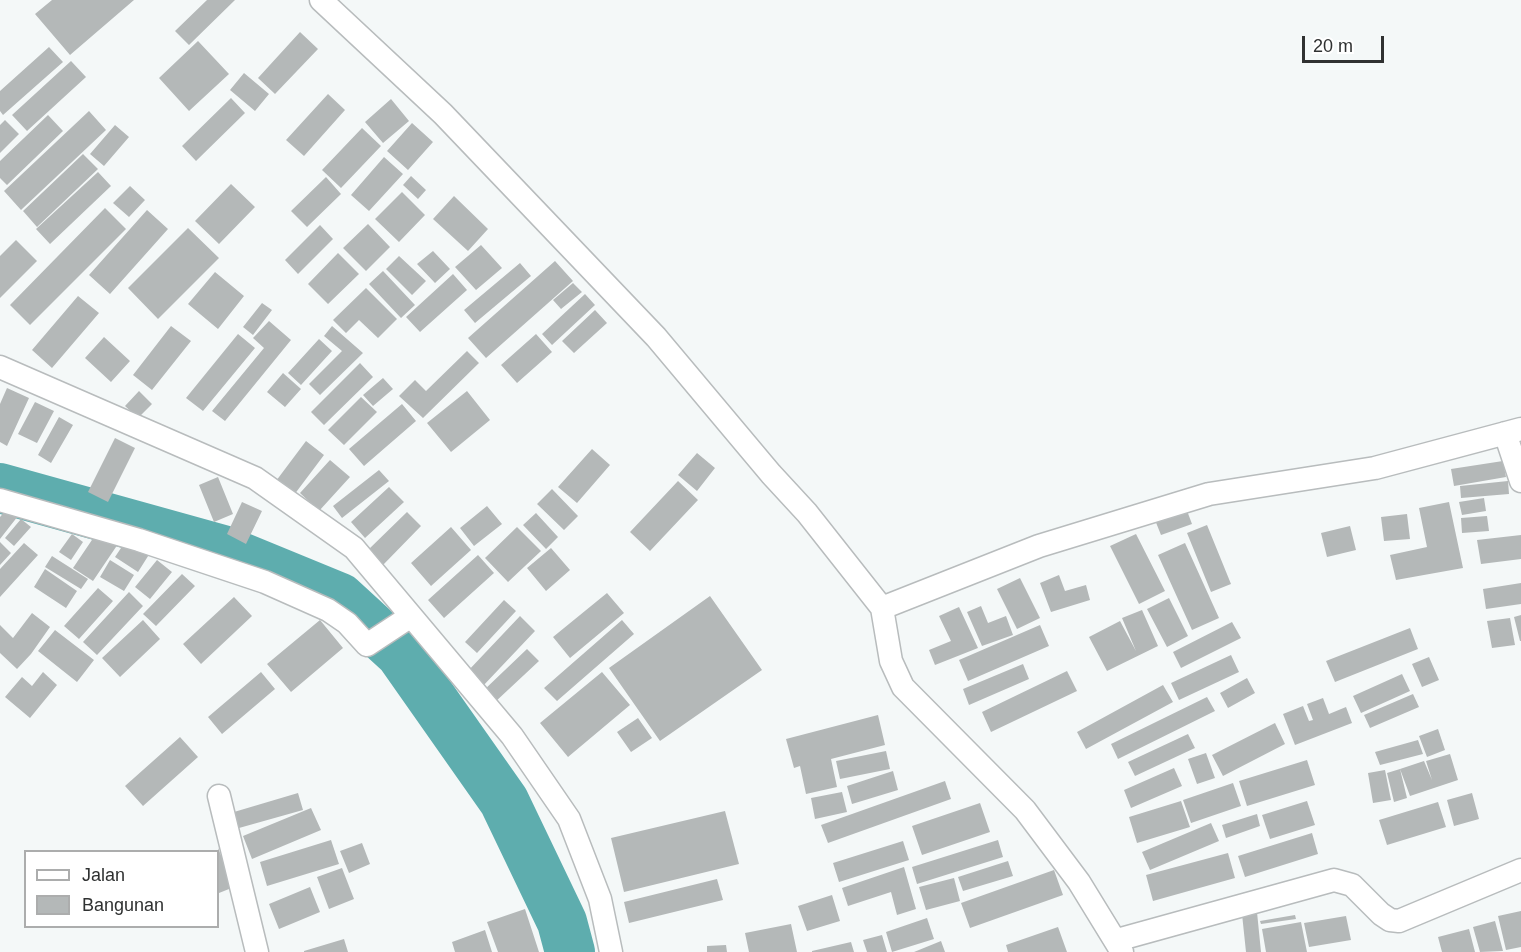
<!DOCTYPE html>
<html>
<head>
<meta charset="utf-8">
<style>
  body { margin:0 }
  #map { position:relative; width:1521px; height:952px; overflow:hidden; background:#f4f8f8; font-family:Helvetica,sans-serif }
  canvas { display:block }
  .legend { position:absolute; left:24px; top:850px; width:195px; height:78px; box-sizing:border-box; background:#fff; border:2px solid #acadad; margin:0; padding:8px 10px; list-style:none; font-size:18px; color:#2f3131 }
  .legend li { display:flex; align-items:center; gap:12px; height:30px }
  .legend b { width:30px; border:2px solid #acadad }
  .scale { position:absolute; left:1302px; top:36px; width:82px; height:27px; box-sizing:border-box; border:3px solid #2f3131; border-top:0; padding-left:8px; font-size:18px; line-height:21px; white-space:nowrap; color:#2f3131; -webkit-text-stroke:4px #fff; paint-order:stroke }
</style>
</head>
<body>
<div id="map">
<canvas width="1521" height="952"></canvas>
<ul class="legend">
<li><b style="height:8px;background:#fff"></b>Jalan</li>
<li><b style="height:16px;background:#b4b8b8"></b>Bangunan</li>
</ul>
<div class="scale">20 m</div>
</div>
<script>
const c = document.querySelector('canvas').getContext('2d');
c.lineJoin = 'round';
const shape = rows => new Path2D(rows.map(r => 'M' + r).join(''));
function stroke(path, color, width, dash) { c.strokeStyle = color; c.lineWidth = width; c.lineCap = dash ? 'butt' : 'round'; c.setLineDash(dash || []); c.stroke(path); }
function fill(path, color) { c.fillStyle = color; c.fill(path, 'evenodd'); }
stroke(shape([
  [0,488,223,550,340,598,400,653,504,801,562,922,570,952]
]), '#5eadae', 50);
fill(shape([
  [52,0,134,0,70,55,35,14],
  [207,0,235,0,189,45,175,31],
  [300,32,318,49,275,94,258,78],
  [198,41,229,74,189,111,159,78],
  [49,47,63,62,3,115,0,111,0,91],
  [71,61,86,77,27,131,12,115],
  [244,73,269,94,255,111,230,90],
  [328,94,345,110,304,156,286,140],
  [231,98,245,113,196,161,182,146],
  [391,99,409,121,383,143,365,122],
  [89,111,106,130,21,210,4,191],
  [48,115,63,131,7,185,0,178,0,161],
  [5,120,19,134,0,153,0,125],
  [412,123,433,142,408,170,387,151],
  [115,125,129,137,104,166,90,154],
  [362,128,381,146,341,188,322,170],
  [83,154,98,169,37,227,23,211],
  [384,157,403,174,369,211,351,195],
  [98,172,111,186,50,244,36,229],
  [411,176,426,190,418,199,403,185],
  [326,177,341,194,307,227,291,211],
  [231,184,255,207,219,244,195,221],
  [130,186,145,200,129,217,113,203],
  [402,192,425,215,399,242,375,219],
  [454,196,488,229,468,251,433,219],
  [105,208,126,229,30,325,10,305],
  [147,210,168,229,110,294,89,275],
  [368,224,390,247,366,271,343,248],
  [320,225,333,239,298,274,285,260],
  [188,228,219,258,158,319,128,288],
  [16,240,37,261,0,298,0,256],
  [481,245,502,268,476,290,455,267],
  [433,251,450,269,435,283,417,264],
  [338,253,359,274,328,304,308,284],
  [399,256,426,281,412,295,386,269],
  [555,261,573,281,486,358,468,338],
  [520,263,531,276,475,323,464,310],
  [383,271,415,305,401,318,369,284],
  [215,272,244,296,218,329,188,304],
  [453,274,467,290,420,332,406,317],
  [573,283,582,292,561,309,553,300],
  [366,288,397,319,378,338,359,320,346,333,333,320],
  [585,294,595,305,552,345,542,334],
  [78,296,99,313,52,368,32,350],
  [262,303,272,310,253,335,243,327],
  [595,310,607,323,574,353,562,341],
  [269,321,291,340,225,421,212,411,264,348,253,338],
  [171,326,191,341,152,390,133,375],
  [332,326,363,353,320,395,309,384,342,351,324,336],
  [238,334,255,348,203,411,186,398],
  [536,334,552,352,517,383,501,365],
  [104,337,130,361,111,382,85,358],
  [319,339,332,351,301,385,288,373],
  [467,351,479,363,423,418,399,396,415,380,426,391],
  [360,363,373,377,324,425,311,412],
  [283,373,301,389,285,407,267,392],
  [383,378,393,389,373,406,363,395],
  [7,388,29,398,7,446,0,442,0,404],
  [139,391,152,404,138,418,125,406],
  [467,391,490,420,451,452,427,423],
  [361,397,377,412,344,445,328,430],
  [35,402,54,411,37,443,18,434],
  [402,404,416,421,364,466,349,449],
  [59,417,73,425,51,463,38,455],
  [115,438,135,448,108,502,88,492],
  [306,441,324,455,294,495,276,481],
  [592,449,610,465,577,503,558,487],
  [697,453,715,468,697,491,678,475],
  [330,460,350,477,319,511,300,493],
  [1503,461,1506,477,1454,486,1451,469],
  [379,470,389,481,342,518,333,506],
  [218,477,233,514,214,522,199,485],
  [678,481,698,500,650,551,630,532],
  [1508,481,1509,494,1461,498,1460,486],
  [389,487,404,502,365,538,351,522],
  [552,489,578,516,564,530,537,504],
  [1484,498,1486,511,1462,515,1459,502],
  [242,502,262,511,246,544,227,534],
  [1449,502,1463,568,1396,580,1390,555,1427,547,1419,508],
  [487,506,502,524,474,546,460,528],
  [8,508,18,516,0,539,0,517],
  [1186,508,1192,524,1161,535,1155,520],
  [407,512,421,526,383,565,368,550],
  [536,513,558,537,546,549,523,525],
  [1407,514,1410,539,1384,541,1381,517],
  [1487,516,1489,531,1462,533,1461,518],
  [21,519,31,527,14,546,5,538],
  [1207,525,1231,584,1211,592,1187,533],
  [1350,526,1356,550,1327,557,1321,533],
  [451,527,471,550,431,586,411,563],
  [517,527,541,551,508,582,485,558],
  [98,531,118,544,93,581,73,568],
  [72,534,83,542,71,560,59,552],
  [1136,534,1165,591,1139,604,1110,546],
  [1521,535,1521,559,1481,564,1477,540],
  [127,539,150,553,138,572,115,557],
  [0,542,11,553,0,565],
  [24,543,38,555,0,597,0,569],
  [1185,543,1219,618,1192,630,1158,555],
  [551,548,570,570,546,591,527,568],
  [478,555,494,573,444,618,428,600],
  [52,556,88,579,81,589,45,567],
  [110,560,134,575,124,591,100,577],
  [157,560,172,572,150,599,135,587],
  [45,569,77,591,66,608,34,587],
  [182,574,195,586,156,626,143,614],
  [1059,575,1065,591,1086,585,1090,600,1051,612,1040,583],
  [1020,578,1040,618,1017,629,997,589],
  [1521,583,1521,604,1486,609,1483,589],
  [98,588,113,601,79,639,64,626],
  [129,592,143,606,97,655,83,642],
  [607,593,624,613,570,658,553,637],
  [710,596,762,670,660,741,609,668],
  [234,597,252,616,201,664,183,644],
  [1169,598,1188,636,1167,647,1147,609],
  [504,600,516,611,477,653,465,642],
  [981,606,988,623,1006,616,1013,635,982,646,967,612],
  [959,607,978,648,935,665,929,650,951,641,939,616],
  [1142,610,1158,646,1107,671,1089,637,1120,621,1136,651,1122,618],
  [32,613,50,627,31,654,17,669,0,653,0,625,13,638],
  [1521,615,1521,641,1520,641,1514,617],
  [520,616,535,631,482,687,467,672],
  [1510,618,1515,645,1492,648,1487,621],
  [143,620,160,639,120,677,102,658],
  [320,620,343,648,291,692,267,664],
  [622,620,634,634,557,701,544,688],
  [1232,622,1241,638,1181,668,1173,652],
  [1040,625,1049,646,968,681,959,660],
  [1410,628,1418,649,1335,682,1326,661],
  [55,630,94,660,77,682,38,651],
  [527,649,539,661,494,703,483,691],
  [1231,655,1239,672,1179,700,1171,683],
  [1429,657,1439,680,1422,687,1412,664],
  [1023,664,1029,679,969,705,963,689],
  [1067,671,1077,691,991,732,982,712],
  [43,672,57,685,30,718,5,697,22,677,32,686],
  [261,672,275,689,222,734,208,717],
  [602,672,630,705,568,757,540,723],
  [1402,674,1410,691,1361,713,1353,696],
  [1247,678,1255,693,1228,708,1220,693],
  [1163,685,1173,702,1086,749,1077,732],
  [1413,694,1419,707,1370,728,1364,715],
  [1207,697,1215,711,1118,759,1111,744],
  [1323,698,1329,714,1346,707,1352,723,1295,745,1283,714,1303,706,1309,721,1313,720,1307,704],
  [878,715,885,745,831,759,837,787,806,794,800,766,794,768,786,739],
  [638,718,652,738,631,752,617,732],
  [1275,723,1285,744,1223,776,1212,755],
  [1438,729,1445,750,1427,757,1419,736],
  [1188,734,1195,748,1135,776,1128,762],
  [180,737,198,757,143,806,125,786],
  [1418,740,1423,754,1380,765,1375,752],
  [886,751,890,769,840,779,836,761],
  [1206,753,1215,778,1197,784,1188,759],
  [1450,754,1458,780,1410,796,1400,769,1424,761,1432,780,1426,761],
  [1307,760,1315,785,1247,806,1239,781],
  [1174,768,1182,786,1131,808,1124,790],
  [1400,769,1407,798,1394,802,1387,773],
  [1385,770,1391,800,1373,803,1368,773],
  [893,771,898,790,852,804,847,786],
  [945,781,951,799,828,843,821,825],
  [1233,783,1241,806,1191,823,1183,800],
  [842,792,847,812,815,819,811,798],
  [298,793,303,810,239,828,234,812],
  [1472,793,1479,819,1454,826,1447,800],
  [1181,801,1190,827,1137,843,1129,817],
  [1307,801,1315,825,1270,839,1262,815],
  [1438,802,1446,827,1387,845,1379,820],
  [980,803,990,832,922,855,912,826],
  [311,808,321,830,252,859,243,836],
  [725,811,739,864,624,892,611,838],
  [1257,814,1260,826,1226,838,1222,825],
  [1211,823,1219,841,1150,870,1142,852],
  [1312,833,1318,854,1245,877,1238,856],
  [331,840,339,864,267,886,260,862],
  [998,840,1003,857,917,884,912,867],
  [903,841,909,860,839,882,833,863],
  [362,843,370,864,349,873,340,851],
  [218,848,234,887,219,893,218,889],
  [1228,853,1235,878,1153,901,1146,875],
  [1008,861,1013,876,963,891,958,877],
  [904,867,916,909,897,915,891,892,848,906,842,888],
  [342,868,354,899,329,909,317,877],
  [1054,870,1063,895,970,928,961,903],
  [954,878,960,901,926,910,919,887],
  [717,879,723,900,629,923,624,902],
  [310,887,320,912,279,929,269,904],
  [832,895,840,921,807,931,798,906],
  [525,909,539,952,498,952,487,922],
  [1521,911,1521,947,1506,950,1498,916],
  [1257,912,1261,952,1246,952,1242,914],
  [1295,915,1296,919,1261,924,1260,921],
  [1346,916,1351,940,1309,947,1304,923],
  [927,918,934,939,892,952,886,932],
  [1495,921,1503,951,1480,952,1473,927],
  [1301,922,1307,952,1266,952,1262,929],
  [791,924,797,952,749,952,745,933],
  [1058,927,1067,952,1008,952,1006,945],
  [1469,929,1475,952,1442,952,1438,937],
  [485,930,492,952,455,952,452,942],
  [882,935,887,952,867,952,863,940],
  [344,939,348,952,304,952,304,951],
  [941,941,945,952,914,952],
  [851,942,854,952,812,952,812,951],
  [726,945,727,952,707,952,707,946]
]), '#b4b8b8');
const minor = shape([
  [321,0,443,114,656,337,771,474,807,513,882,608,891,661,903,687,1025,810,1079,882,1122,952],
  [0,367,255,478,354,548,512,736,569,819,600,899,611,952],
  [1505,433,1521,481],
  [0,500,139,540,265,582,328,610,347,623,367,645,411,616],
  [882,608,1039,546,1209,494,1375,468,1521,429],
  [219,796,257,952],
  [1117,940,1334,880,1352,885,1381,914,1390,920,1399,921,1521,870]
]);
stroke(minor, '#b8bcbd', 25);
stroke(minor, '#fff', 22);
</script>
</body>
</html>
